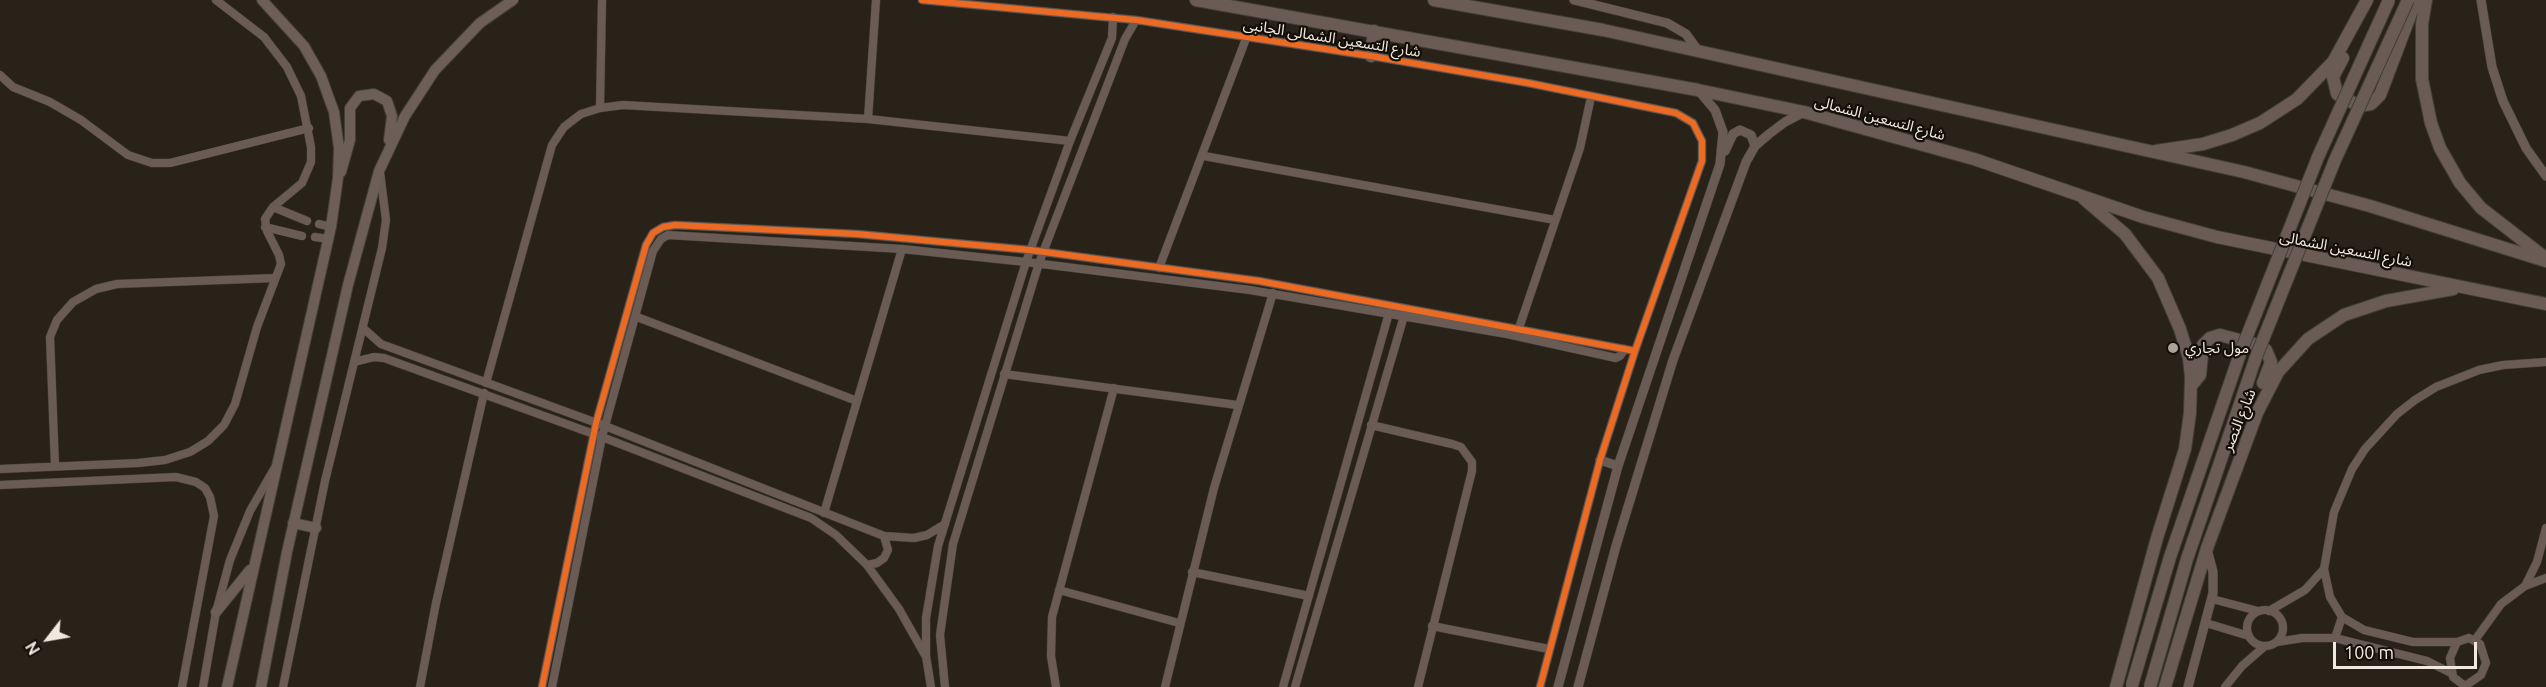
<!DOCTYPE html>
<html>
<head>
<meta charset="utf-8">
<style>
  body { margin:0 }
  #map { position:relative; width:2546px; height:687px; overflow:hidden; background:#292219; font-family:Ubuntu,sans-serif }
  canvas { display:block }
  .north { position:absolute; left:18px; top:609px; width:60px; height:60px; -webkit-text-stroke:4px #130e07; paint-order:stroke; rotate:239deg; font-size:16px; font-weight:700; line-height:24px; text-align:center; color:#f1e9df }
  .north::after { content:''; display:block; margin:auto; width:21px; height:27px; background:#f1e9df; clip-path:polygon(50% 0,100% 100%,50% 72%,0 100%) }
  .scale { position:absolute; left:2333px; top:642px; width:144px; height:27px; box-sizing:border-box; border:3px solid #f1e9df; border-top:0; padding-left:8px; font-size:18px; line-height:21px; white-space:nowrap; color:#f1e9df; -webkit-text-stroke:4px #130e07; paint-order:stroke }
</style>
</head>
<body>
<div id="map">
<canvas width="2546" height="687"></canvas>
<div class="north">N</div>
<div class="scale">100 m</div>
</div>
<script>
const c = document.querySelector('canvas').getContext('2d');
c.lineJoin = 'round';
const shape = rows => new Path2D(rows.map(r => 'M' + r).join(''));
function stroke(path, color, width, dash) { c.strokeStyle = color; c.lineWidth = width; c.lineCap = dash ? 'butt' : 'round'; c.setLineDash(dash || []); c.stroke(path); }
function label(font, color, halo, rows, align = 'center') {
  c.font = font + ' Ubuntu,"Noto Sans Arabic",sans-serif'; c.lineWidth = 4.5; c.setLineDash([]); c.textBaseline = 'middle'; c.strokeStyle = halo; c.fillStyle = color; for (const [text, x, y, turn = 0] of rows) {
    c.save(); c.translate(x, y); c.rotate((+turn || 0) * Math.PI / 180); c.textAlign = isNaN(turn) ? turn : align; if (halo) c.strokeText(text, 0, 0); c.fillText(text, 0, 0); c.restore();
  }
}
const minor = shape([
  [922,0,1136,20,1371,56,1528,83,1676,113,1693,123,1702,141,1702,161,1635,351,1600,460,1540,687],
  [0,75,13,87,50,102,81,120,128,155,152,163,170,163,309,128],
  [600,108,602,0],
  [868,119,876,0],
  [1204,156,1555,220],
  [273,207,307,221],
  [319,224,331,227],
  [265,227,302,236],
  [315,237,328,239],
  [1159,268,1247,36],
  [637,317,857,401],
  [363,328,381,344,605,426,884,536,914,538,927,535,945,524],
  [1519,328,1580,148,1591,97],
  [354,362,374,357,384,358,602,437,811,518,836,535,867,565,899,609,925,655],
  [1004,374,1237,405],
  [486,383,552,145,564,127,581,114,600,108,623,105,868,119,1070,141],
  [1371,425,1452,444,1461,447,1472,462,1472,471,1418,687],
  [55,466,50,337,57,320,73,302,96,289,117,284,275,278],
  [0,469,138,463,165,460,190,452,208,441,224,425,235,404,257,327,281,264,279,255,267,231,265,219,273,207,302,183,311,162,311,147,301,96,287,67,264,37,216,0],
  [0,485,176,477,196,482,205,488,210,497,214,516,182,687],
  [824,513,902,249],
  [867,565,877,563,884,558,888,550,884,536],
  [1192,572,1309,596],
  [2525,586,2537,562,2546,528],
  [1059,590,1179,623],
  [2212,599,2258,611],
  '2247 628a18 18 0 1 1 36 0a18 18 0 1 1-36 0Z',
  [2269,611,2305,590,2324,569],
  [2206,623,2249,636],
  [1432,626,1549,649],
  [2335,638,2342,617],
  [2469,638,2480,644,2486,663,2481,675,2465,686,2453,677,2450,658,2457,642,2469,638],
  [2475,640,2501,604,2525,586,2546,578],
  [2277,642,2302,638,2335,638,2427,661,2451,673],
  [2457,642,2413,642,2364,630,2342,617,2330,597,2324,569,2334,512,2352,469,2365,449,2397,414,2415,400,2436,387,2479,370,2503,365,2546,362],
  [203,687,216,612,230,560,250,511,274,469],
  [283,687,325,481,382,248,386,220,380,172],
  [420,687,436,603,484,393],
  [542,687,596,423,646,245,653,233,663,227,675,225,857,234,1030,250,1259,281,1635,351],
  [552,687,602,437,653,251,661,239,668,235,902,249,1026,262,1250,290,1507,334,1616,358,1620,356,1625,349],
  [931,687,926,656,926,618,938,546,1026,262,1070,141,1112,38,1113,17],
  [945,687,940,635,953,544,1039,263,1125,39,1136,20],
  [1056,687,1051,656,1052,617,1114,388],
  [1165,687,1214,488,1273,293],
  [1283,687,1389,313],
  [1295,687,1404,316],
  [2225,687,2242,666,2265,646]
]);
const tertiary = shape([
  [1574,0,1667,23,1686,34,1699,52],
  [2481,0,2492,67,2503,101,2526,148,2546,176],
  [1725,151,1733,134,1740,130,1751,135,1755,146],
  [1600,460,1618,466],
  [1558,687,1618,466,1720,164,1723,132,1715,110,1698,90],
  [1578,687,1616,546,1673,360,1746,162,1755,146,1769,134,1785,122,1804,112],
  [2188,687,2213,593,2213,572,2207,549]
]);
const secondary = shape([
  [341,172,350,140,350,108,359,96,374,94,387,101,392,116,389,140],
  [293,523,316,528],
  [216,612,250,570],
  [227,687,331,227,338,178,339,148,334,112,321,76,304,46,262,0],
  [261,687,287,552,348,285,379,171,405,116,435,70,480,23,513,0]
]);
const primary = shape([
  [1196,0,1698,90,1804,112,1974,159,2143,217,2217,237,2546,304],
  [1434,0,1603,30,2244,172,2370,206,2546,261],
  [2426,0,2422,24,2422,79,2431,123,2440,148,2460,183,2481,208,2543,256],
  [1371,56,1374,31],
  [2343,58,2333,77,2337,94,2359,106,2371,104,2380,95,2416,0],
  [2156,151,2203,144,2232,135,2260,123,2297,99,2333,62,2367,0],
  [2084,199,2125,234,2158,278,2180,329,2189,358,2191,377,2190,413,2185,449,2157,538,2116,687],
  [2191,386,2200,375,2203,345,2210,338,2220,335,2258,345,2266,350,2271,362,2263,383],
  [2165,687,2207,548,2257,413,2278,372,2308,339,2344,315,2386,301,2453,289]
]);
stroke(minor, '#433e36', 9);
stroke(tertiary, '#433e36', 10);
stroke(secondary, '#433e36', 12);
stroke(primary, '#433e36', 14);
stroke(minor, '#6a5b55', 8);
stroke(tertiary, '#6a5b55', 9);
stroke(secondary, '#6d5e57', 10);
stroke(primary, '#6a5c54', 12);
const primaryBridge = shape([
  [2132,685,2170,557,2241,351,2318,157,2389,0],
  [2150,687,2187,559,2256,357,2335,160,2408,0]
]);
stroke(primaryBridge, '#433e36', 14, []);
stroke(primaryBridge, '#6a5c54', 12);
stroke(shape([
  [922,0,1136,20,1371,56,1528,83,1676,113,1693,123,1702,141,1702,161,1635,351,1600,460,1540,687],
  [542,687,596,423,646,245,653,233,663,227,675,225,857,234,1030,250,1259,281,1635,351]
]), '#ed6a23', 6);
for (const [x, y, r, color] of [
  [2173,348,6,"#aba39a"]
]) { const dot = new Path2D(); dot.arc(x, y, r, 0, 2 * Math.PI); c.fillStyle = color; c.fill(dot); stroke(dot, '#130e07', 2); }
label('15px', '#f1e9df', '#130e07', [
  ["شارع التسعين الشمالى الجانبى",1332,38,9],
  ["شارع التسعين الشمالى",1880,118,15],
  ["شارع التسعين الشمالى",2346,249,11],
  ["شارع النصر",2239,420,-68]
]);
label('15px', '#f1e9df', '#130e07', [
  ["مول تجاري",2185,348]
], 'left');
</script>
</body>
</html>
